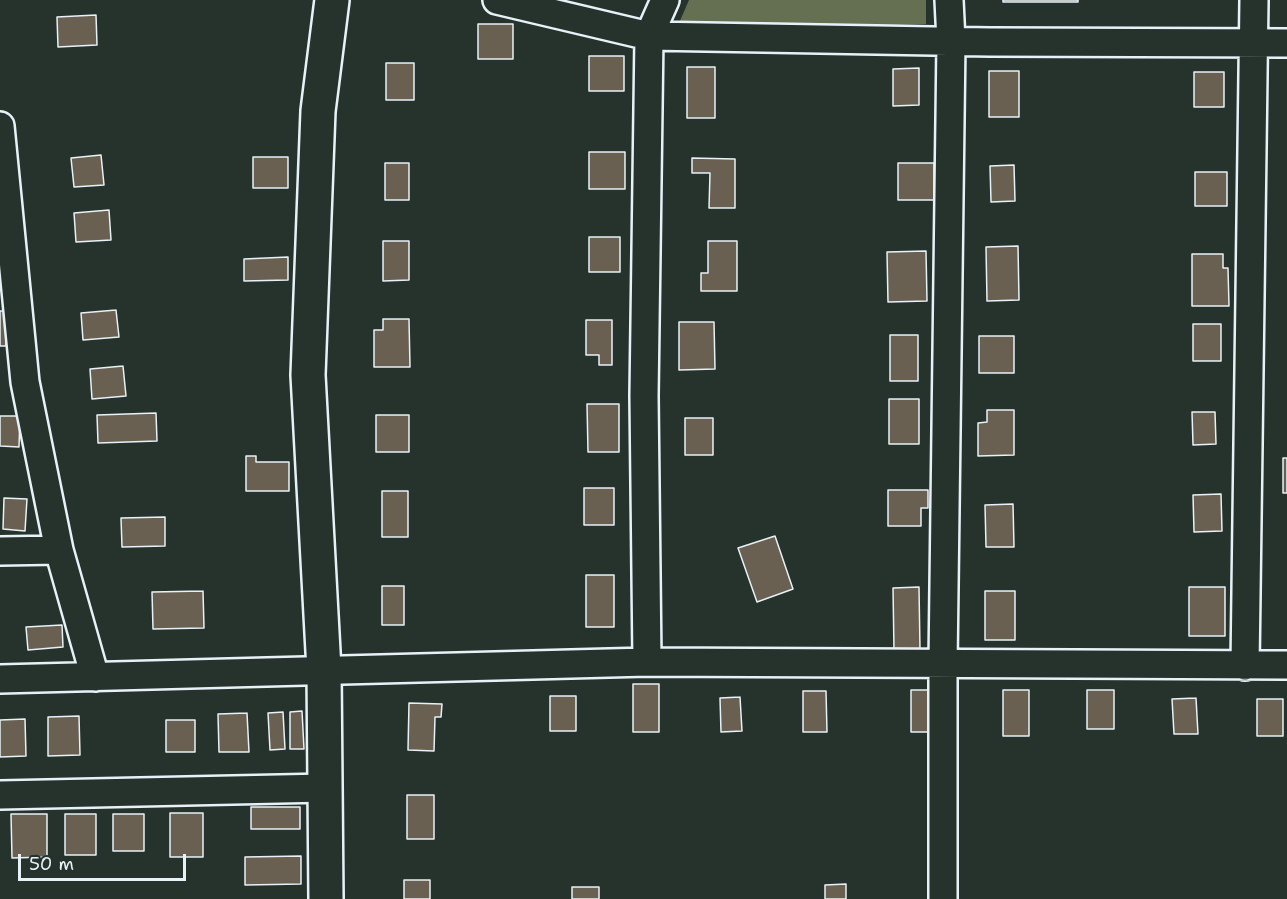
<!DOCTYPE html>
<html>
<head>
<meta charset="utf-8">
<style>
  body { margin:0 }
  #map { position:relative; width:1287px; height:899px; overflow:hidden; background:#26332d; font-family:"Shantell Sans",sans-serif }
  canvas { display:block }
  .scale { position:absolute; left:18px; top:854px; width:168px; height:27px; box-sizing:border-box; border:3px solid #e8f1f8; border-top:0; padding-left:8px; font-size:18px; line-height:21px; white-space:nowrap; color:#e8f1f8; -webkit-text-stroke:4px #26332d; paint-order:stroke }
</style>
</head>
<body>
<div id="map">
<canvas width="1287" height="899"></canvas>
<div class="scale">50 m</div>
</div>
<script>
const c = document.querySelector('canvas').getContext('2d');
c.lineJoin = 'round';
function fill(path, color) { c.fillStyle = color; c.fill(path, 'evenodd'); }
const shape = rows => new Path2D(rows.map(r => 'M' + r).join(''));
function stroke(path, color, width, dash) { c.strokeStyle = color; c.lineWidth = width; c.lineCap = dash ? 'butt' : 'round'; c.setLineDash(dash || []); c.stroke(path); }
fill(shape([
  [689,0,926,0,926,24,676,30]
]), '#647051');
const building = shape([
  [1003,0,1078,0,1078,2,1003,2,1003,0],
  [96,15,97,45,58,47,57,17,96,15],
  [478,24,513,24,513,59,478,59,478,24],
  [589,56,624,56,624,91,589,91,589,56],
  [386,63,414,63,414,100,386,100,386,63],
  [687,67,715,67,715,118,687,118,687,67],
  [919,68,919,105,893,106,893,69,919,68],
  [989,71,1019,71,1019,117,989,117,989,71],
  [1194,72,1224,72,1224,107,1194,107,1194,72],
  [589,152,625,152,625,189,589,189,589,152],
  [101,155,104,185,74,187,71,158,101,155],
  [253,157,288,157,288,188,253,188,253,157],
  [692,158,735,159,735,208,709,208,710,173,692,173,692,158],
  [385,163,409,163,409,200,385,200,385,163],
  [898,163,934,163,934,200,898,200,898,163],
  [1014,165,1015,201,991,202,990,166,1014,165],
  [1195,172,1227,172,1227,206,1195,206,1195,172],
  [109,210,111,240,76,242,74,213,109,210],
  [589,237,620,237,620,272,589,272,589,237],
  [383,241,409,241,409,280,383,281,383,241],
  [708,241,737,241,737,291,701,291,701,273,708,273,708,241],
  [1018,246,1019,300,987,301,986,247,1018,246],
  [926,251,927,301,888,302,887,252,926,251],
  [1192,254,1223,254,1223,268,1228,268,1229,306,1192,306,1192,254],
  [288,257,288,280,244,281,244,259,288,257],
  [116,310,119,337,83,340,81,313,116,310],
  [0,311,6,311,6,346,0,346,0,311],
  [383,319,409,319,410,367,374,367,374,330,383,330,383,319],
  [586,320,612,320,612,365,599,365,599,355,586,355,586,320],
  [679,322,714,322,715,369,679,370,679,322],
  [1193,324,1221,324,1221,361,1193,361,1193,324],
  [890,335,918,335,918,381,890,381,890,335],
  [979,336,1014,336,1014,373,979,373,979,336],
  [123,366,126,396,92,399,90,369,123,366],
  [889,399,919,399,919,444,889,444,889,399],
  [587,404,619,404,619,452,588,452,587,404],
  [987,410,1014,410,1014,455,978,456,978,423,987,422,987,410],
  [1192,412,1215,412,1216,444,1193,445,1192,412],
  [156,413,157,441,98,443,97,415,156,413],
  [376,415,409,415,409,452,376,452,376,415],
  [0,416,20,416,19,447,0,446,0,416],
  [685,418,713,418,713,455,685,455,685,418],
  [246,456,256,456,256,462,289,462,289,491,246,491,246,456],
  [1283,458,1287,458,1287,493,1283,493,1283,458],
  [584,488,614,488,614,525,584,525,584,488],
  [888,490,928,490,928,508,921,508,921,526,888,526,888,490],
  [382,491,408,491,408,537,382,537,382,491],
  [1221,494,1222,531,1194,532,1193,495,1221,494],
  [4,498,27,499,25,531,3,529,4,498],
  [1013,504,1014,547,986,547,985,505,1013,504],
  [165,517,165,546,122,547,121,518,165,517],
  [775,536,793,589,757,602,738,548,775,536],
  [586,575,614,575,614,627,586,627,586,575],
  [382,586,404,586,404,625,382,625,382,586],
  [919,587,920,650,894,651,893,588,919,587],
  [1189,587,1225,587,1225,636,1189,636,1189,587],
  [203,591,204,628,153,629,152,592,203,591],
  [985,591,1015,591,1015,640,985,640,985,591],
  [62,625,63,647,28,650,26,627,62,625],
  [633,684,659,684,659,732,633,732,633,684],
  [911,690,935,690,935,732,911,732,911,690],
  [1003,690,1029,690,1029,736,1003,736,1003,690],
  [1087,690,1114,690,1114,729,1087,729,1087,690],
  [803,691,826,691,827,732,803,732,803,691],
  [550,696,576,696,576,731,550,731,550,696],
  [740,697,742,731,721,732,720,698,740,697],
  [1196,698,1198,734,1174,734,1172,699,1196,698],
  [1257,699,1283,699,1283,736,1257,736,1257,699],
  [409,703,442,704,441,717,435,717,434,751,408,750,409,703],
  [302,711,304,749,290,749,290,712,302,711],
  [283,712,285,749,270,750,268,713,283,712],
  [247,713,249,752,219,752,218,714,247,713],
  [79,716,80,755,48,756,48,717,79,716],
  [25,719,26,756,0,757,0,720,25,719],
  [166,720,195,720,195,752,166,752,166,720],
  [407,795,434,795,434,839,407,839,407,795],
  [251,807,300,807,300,829,251,829,251,807],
  [170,813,203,813,203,857,170,857,170,813],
  [11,814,47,814,47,857,12,858,11,814],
  [65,814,96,814,96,855,65,855,65,814],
  [113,814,144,814,144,851,113,851,113,814],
  [301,856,301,884,245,885,245,857,301,856],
  [404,880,430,880,430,899,404,899,404,880],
  [846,884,846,899,825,899,825,885,846,884],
  [572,887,599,887,599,899,572,899,572,887]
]);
fill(building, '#696052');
stroke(building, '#e8f1f8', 1.5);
const street = shape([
  [497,0,649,36,990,42,1287,43],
  [0,126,25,382,59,550,95,677],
  [0,551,59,550],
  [647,662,644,396,649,36,665,0],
  [1245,666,1254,0],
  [0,679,647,662,1287,665],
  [0,795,326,788],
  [943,899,943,664,951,41,949,0]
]);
const secondary = shape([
  [326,899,324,670,308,375,318,111,332,0]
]);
stroke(street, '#e8f1f8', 32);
stroke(secondary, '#e8f1f8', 38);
stroke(street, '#26332d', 27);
stroke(secondary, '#26332d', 33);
</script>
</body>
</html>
